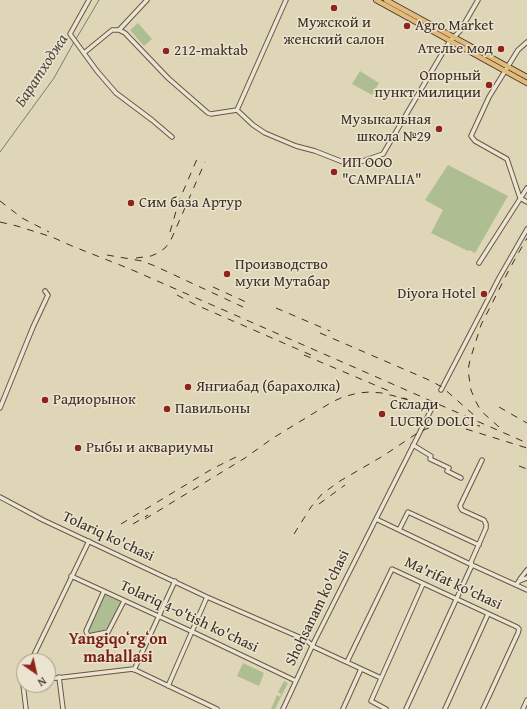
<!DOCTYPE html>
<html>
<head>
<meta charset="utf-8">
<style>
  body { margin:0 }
  #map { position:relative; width:527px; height:709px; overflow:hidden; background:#dfd6b7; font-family:"Gentium Book Plus",serif }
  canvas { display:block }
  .north { position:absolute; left:16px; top:653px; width:40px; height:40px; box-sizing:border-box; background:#eae4d0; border:1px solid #a69b8b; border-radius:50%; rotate:146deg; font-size:11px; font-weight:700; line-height:16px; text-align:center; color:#3f2d23 }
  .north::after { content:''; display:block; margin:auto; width:14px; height:18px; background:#8f2418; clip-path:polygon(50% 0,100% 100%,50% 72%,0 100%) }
</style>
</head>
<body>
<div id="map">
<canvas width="527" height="709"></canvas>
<div class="north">N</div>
</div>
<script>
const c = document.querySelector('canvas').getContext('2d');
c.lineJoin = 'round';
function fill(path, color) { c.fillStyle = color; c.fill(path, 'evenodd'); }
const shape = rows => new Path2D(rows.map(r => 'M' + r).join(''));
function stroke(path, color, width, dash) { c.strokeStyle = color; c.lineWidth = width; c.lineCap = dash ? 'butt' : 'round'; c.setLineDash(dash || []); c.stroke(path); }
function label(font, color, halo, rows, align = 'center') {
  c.font = font + ' "Gentium Book Plus",serif'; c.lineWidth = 3; c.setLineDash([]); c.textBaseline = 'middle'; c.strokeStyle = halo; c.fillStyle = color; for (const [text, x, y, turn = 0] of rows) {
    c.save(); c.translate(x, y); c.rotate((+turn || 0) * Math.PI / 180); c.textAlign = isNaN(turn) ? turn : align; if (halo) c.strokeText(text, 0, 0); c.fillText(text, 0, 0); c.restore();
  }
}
fill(shape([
  [138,23,152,39,144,46,130,30],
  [360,71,379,83,372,95,352,84],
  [448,165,508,196,475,253,469,250,468,251,431,233,443,210,425,200],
  [105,594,121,602,108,629,91,633,88,631],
  [243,663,264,673,259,686,237,676],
  [284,681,288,683,275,709,271,709,277,695,280,697,281,694,278,692]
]), '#aebe92');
stroke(shape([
  [76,39,99,0],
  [0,152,54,78,74,42]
]), '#728174', 1);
const minor = shape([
  [89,0,70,34,97,71,116,93,152,120,172,137],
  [119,30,147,0],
  [527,42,518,50,489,97,471,136,475,141,507,159,520,198,527,202],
  [84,53,112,30,119,30,125,33,168,78,208,113,211,114,237,110],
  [237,110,253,125,265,133,296,146,315,151,343,162,357,163,383,154,443,52,450,41,460,31,478,0],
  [237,110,286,0],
  [479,263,527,188],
  [441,390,499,278,527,229],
  [0,408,33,327,48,295,45,291],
  [413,445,431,456,430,459,449,468,447,471,461,478],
  [0,497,43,520,207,597,306,640,314,647,381,678],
  [376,519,472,565,527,590],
  [399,530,408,512,479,545],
  [71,576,193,632,296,681],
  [520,579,527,570],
  [516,585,519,581,527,578],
  [104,591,86,631,88,636,108,632,124,601],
  [31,661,89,541],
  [347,662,392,569,517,627,519,629,518,633,483,709],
  [134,670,175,581],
  [24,676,23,684,26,709],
  [59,677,63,709],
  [48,679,133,669,217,709],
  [168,686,207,597],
  [283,709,315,640,432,408],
  [343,709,361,669],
  [386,709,371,701,423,584],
  [406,709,472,565,471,562,486,528,486,524,484,520,462,510,460,506,482,460],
  [445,709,488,614],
  [523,709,527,700]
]);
const major = shape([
  [376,0,527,83],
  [386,0,527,77]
]);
stroke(minor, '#675748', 5.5);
stroke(major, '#3f2d23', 6);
stroke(minor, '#eae4d0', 3.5);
stroke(major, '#e0bb7c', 4.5);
stroke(shape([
  [0,201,22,218,49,232],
  [0,222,17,226,52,237,72,246,130,269,527,443],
  [170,232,179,201,197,159],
  [107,255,142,261,155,266,243,307],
  [136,258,151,256,158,253,165,248,170,242,205,162],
  [213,287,246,302],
  [177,295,194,304,311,355],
  [276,308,330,331],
  [320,333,429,380,442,387,475,416],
  [304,355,389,391],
  [401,398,428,405],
  [499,407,527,423],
  [499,427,481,411,475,400,471,390,468,370,470,360,481,325,510,268,527,238],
  [466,429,527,448],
  [519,466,527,469],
  [319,504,345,485],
  [145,519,245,458,273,438,332,402,343,397,358,393,370,392,382,393,407,399],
  [121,524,212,469,240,455],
  [133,524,148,515],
  [294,534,311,507,322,494,340,481,383,456,419,432,431,427,449,423,467,424,480,426]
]), '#3f2d23', 1, [7, 7]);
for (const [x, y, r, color] of [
  [334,8,4,"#8f2418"],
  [407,26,4,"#8f2418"],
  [501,49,4,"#8f2418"],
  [166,51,4,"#8f2418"],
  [489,85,4,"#8f2418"],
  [439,129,4,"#8f2418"],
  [334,172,4,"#8f2418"],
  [131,203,4,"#8f2418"],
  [227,274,4,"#8f2418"],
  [484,294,4,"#8f2418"],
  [188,387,4,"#8f2418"],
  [45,400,4,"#8f2418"],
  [167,409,4,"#8f2418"],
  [382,414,4,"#8f2418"],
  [78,448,4,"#8f2418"]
]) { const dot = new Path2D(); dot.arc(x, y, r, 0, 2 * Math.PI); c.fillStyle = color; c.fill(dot); stroke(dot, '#eae4d0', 1.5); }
label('15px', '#3f2d23', '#eae4d0', [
  ["Мужской и",334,23,"center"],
  ["женский салон",334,40,"center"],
  ["Agro Market",415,26],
  ["Ателье мод",493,49,"right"],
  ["212-maktab",174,51],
  ["Опорный",481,76,"right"],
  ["пункт милиции",481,93,"right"],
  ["Музыкальная",431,120,"right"],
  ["школа №29",431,137,"right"],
  ["ИП ООО",342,163],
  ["\"CAMPALIA\"",342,180],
  ["Сим база Артур",139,203],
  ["Производство",235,265],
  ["муки Мутабар",235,282],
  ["Diyora Hotel",476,294,"right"],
  ["Янгиабад (барахолка)",196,387],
  ["Радиорынок",53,400],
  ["Склади",390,405],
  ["LUCRO DOLCI",390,422],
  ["Павильоны",175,409],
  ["Рыбы и аквариумы",86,448]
], 'left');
label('15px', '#3f2d23', '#eae4d0', [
  ["Tolariq ko'chasi",108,537,25],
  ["Ma'rifat ko'chasi",453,584,25],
  ["Shohsanam ko'chasi",318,608,-64],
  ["Tolariq 4-o'tish ko'chasi",189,617,25]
]);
label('italic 16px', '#50493e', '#eae4d0', [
  ["Баратходжа",42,71,-57]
]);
label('bold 16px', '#7a1f14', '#eae4d0', [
  ["Yangiqoʻrgʻon",118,640],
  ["mahallasi",118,658]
]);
</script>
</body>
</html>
